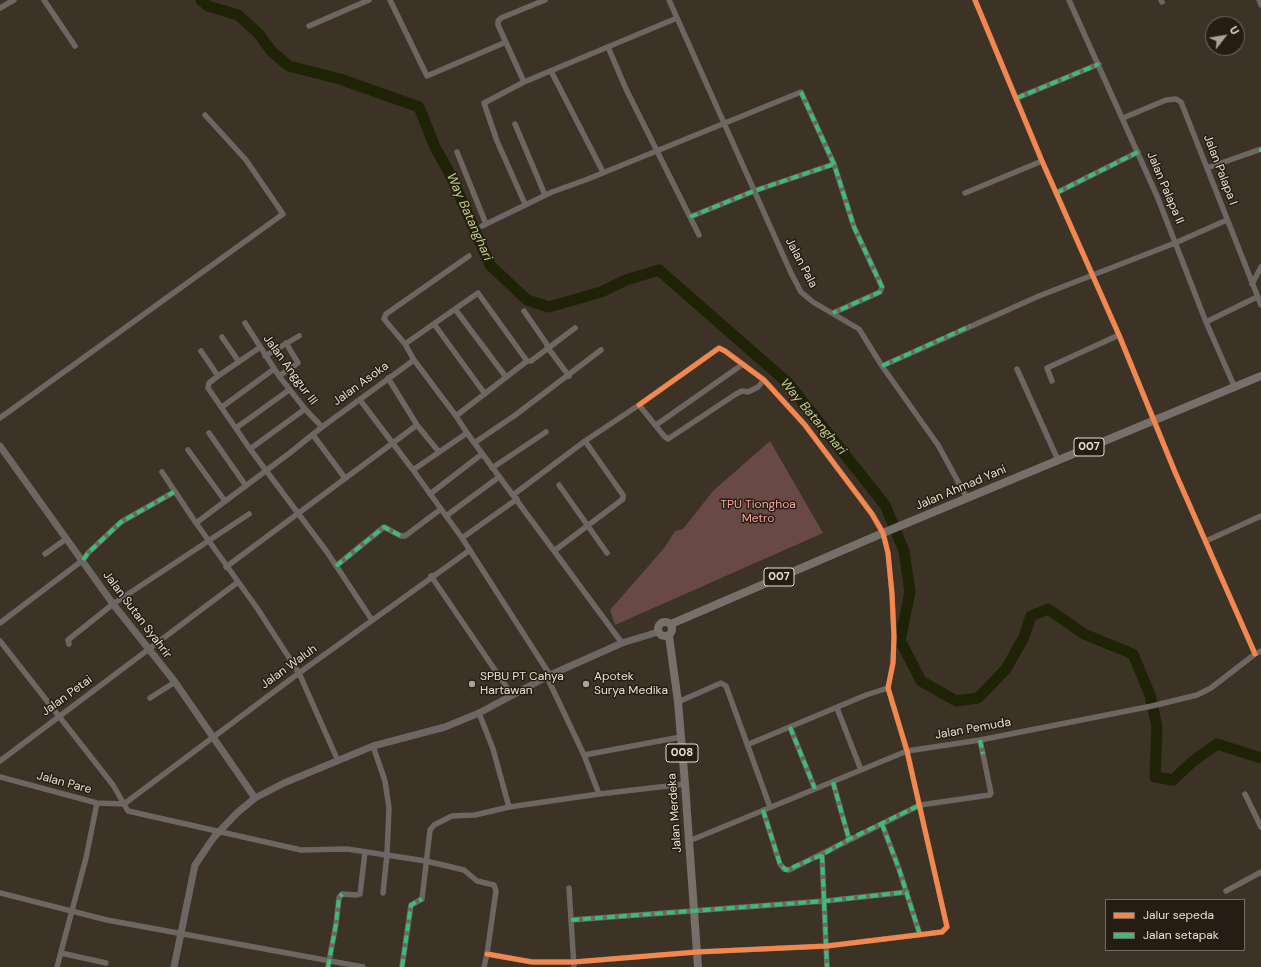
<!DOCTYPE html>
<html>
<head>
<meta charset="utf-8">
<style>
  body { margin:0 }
  #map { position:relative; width:1261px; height:967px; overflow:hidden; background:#3c3225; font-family:"DM Sans",sans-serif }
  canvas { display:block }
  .legend { position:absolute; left:1105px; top:899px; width:140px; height:52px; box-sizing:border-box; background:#251d13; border:1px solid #746b5f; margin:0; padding:5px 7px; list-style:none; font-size:12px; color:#eadfd1 }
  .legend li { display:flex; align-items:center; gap:8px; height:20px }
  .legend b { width:20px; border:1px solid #746b5f }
  .north { position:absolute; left:1205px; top:16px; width:40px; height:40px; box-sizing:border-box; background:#251d13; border:1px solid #746b5f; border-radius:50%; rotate:59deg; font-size:11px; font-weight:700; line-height:16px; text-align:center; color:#eadfd1 }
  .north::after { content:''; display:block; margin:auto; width:14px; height:18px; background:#ada295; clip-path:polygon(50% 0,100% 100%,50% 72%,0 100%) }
</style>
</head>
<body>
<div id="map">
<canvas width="1261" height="967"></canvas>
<ul class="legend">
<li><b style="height:5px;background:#f5874c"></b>Jalur sepeda</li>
<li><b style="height:5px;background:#3abd76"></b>Jalan setapak</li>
</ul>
<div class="north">U</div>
</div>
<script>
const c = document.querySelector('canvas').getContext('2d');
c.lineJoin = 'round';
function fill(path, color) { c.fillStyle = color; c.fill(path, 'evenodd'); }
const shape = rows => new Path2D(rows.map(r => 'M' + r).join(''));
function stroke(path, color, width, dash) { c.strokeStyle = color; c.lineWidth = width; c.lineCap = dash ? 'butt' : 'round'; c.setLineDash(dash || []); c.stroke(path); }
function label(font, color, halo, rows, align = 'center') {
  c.font = font + ' "DM Sans",sans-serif'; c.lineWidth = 3; c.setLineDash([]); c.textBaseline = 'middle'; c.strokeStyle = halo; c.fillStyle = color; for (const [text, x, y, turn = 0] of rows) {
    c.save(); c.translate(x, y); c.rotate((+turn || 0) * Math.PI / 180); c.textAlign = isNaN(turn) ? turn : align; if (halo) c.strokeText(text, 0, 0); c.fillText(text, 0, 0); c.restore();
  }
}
fill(shape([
  [770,441,823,533,615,625,610,610,665,547,675,531,683,529,713,491]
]), '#694945');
stroke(shape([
  [201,0,208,6,238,15,258,33,272,52,289,66,340,79,419,107,435,147,451,176,490,265,527,300,549,307,601,292,626,280,659,270,788,383,885,505,904,551,910,592,900,640,921,681,956,701,978,698,1006,669,1024,637,1031,616,1048,609,1084,634,1133,654,1150,695,1157,727,1155,777,1173,780,1192,762,1217,744,1261,758]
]), '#1d2304', 11);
stroke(shape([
  [44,0,75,46],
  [390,0,427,76,506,42],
  [669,0,791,273,801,292,813,302,859,329,882,366,938,445,967,498],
  [975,0,1042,161,1119,335,1175,472,1255,654],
  [1069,0,1157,196,1206,322,1235,388],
  [1161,0,1162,2],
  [1259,0,1261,5],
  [0,8,14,0],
  [309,26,369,0],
  [608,47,626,89,699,235],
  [551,71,603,172],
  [524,82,498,25,498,21,501,18,545,0],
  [1017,98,1099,64],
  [1123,118,1166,100,1176,99,1181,102,1261,305],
  [515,124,545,195],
  [457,152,486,224],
  [1207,168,1261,149],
  [965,193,1042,161],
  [1056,193,1138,152],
  [525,204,497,141,484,103,524,82,677,18],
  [690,217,754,191,834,164],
  [482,226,552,192,588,179,801,92,834,164,854,227,882,287,880,292,833,313],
  [469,256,386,314,384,319,405,344,414,360,456,416,467,433,622,643],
  [1252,284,1261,267],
  [455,309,506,377],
  [524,311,546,343,548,348,569,376],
  [1206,322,1257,297],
  [245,323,279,376,305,409,322,427],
  [434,324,485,394],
  [222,337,239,362],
  [405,344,478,293,527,361],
  [259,348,218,376,209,383,208,388,250,449,327,552,372,620],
  [201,351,218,376],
  [265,356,299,336],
  [882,366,1039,296,1175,243,1227,220],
  [1017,369,1058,460],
  [279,376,298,363,286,343],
  [388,378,417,425,439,452],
  [1052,381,1047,368,1119,335],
  [360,400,413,470,462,538,550,675],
  [222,407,274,369],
  [456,416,527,361,531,361,575,328],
  [0,418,283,214,246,160,205,115],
  [656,425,743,364],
  [236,428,289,390],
  [209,433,246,486],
  [313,435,345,478],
  [474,443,514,416,601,350],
  [250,449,305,409],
  [188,450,225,501],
  [492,468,546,432],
  [413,470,467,433],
  [162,472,196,523],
  [559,485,607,553],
  [430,494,482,454],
  [513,495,585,441,639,405,664,436,668,439,736,394,742,391,748,392,758,387,764,380],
  [446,516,499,477],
  [462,538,517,499],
  [1206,541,1261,516],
  [554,551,623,499,623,495,585,441],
  [45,554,66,539],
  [336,566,384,527,401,536,405,536,441,509],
  [226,567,417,425],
  [431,576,512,695],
  [0,623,83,560,88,553,121,522,174,492],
  [0,641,113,785,128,811,301,850,347,849,426,861,464,870,477,881,494,885,496,891,487,954,484,967],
  [69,644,68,640,113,604,249,514],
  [547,677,584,755,599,794],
  [150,698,175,682],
  [678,702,721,683,726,686,770,807],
  [837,708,861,770],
  [479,713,493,749,509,807],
  [790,727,815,789],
  [749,744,866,695,888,688],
  [373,746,385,781,389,808,387,854,383,893],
  [584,755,681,737],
  [0,761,238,582],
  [338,761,299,673,257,608,196,523,291,452,322,427,414,360],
  [0,777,97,803,124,804,299,673,470,550],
  [833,782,849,839],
  [1245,794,1261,827],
  [763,810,780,864,784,869,789,870,920,805,990,795,991,793,980,740],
  [882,824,899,869,920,935],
  [689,841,907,751,980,740,1152,706,1197,695,1211,688,1255,654,1261,651],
  [822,855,827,967],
  [569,888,574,967],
  [1226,891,1261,872],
  [0,893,107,920,363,967],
  [571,920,825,901,907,892],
  [61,953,106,963],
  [487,954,532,962,574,962,697,952,827,946,942,932,947,927,907,751,888,688,893,663,894,637,892,594,888,553,883,533,872,514,805,425,764,380,725,351,719,348,639,405],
  [57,967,86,858,97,803],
  [328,967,336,924,339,898,342,894,357,895,360,894,365,852],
  [402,967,411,905,422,899,430,830,434,825,452,816,475,815,509,807,599,794,685,784]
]), '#6c6763', 5.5);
stroke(shape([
  [0,446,113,604,175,682,255,798],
  [174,967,195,865,214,837,238,812,255,798,284,783,373,746,445,727,479,713,550,675,622,643,658,632]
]), '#6c6763', 7);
stroke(shape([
  '658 629a7 7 0 1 1 14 0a7 7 0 1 1-14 0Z',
  [671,624,883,533,1261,376],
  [669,636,678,702,685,784,698,967]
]), '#776f69', 8);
stroke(shape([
  [801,92,834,164,854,227,882,287,880,292,833,313],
  [1017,98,1099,64],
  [1259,150,1261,150],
  [1056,193,1138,152],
  [690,217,754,191,834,164],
  [882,366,970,326],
  [83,560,88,553,121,522,174,492],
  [336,566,384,527,401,536],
  [790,727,815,789],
  [980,740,983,754],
  [833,782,849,839],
  [763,810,780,864,786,870,822,855,849,839,920,805,921,808],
  [882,824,899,869,920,935],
  [822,855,827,967],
  [571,920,825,901,907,892],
  [328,967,336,924,339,898,342,894],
  [402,967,411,905,422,899]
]), '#3abd76', 4, [8, 4]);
stroke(shape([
  [975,0,1042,161,1119,335,1175,472,1255,654],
  [487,954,532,962,574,962,697,952,827,946,942,932,947,927,907,751,888,688,893,663,894,637,892,594,888,553,883,533,872,514,805,425,764,380,725,351,719,348,639,405]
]), '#f5874c', 5);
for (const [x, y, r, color] of [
  [472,684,4,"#ada295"],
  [586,684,4,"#ada295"]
]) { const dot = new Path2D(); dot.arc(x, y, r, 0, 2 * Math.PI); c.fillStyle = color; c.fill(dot); stroke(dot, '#251d13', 1.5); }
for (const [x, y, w] of [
  [1089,447,30],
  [779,577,30],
  [682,753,32]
]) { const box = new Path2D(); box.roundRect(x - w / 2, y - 9, w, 18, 3); c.fillStyle = '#251d13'; c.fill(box); stroke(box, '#eadfd1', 1); }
label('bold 11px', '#eadfd1', null, [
  ["007",1089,447],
  ["007",779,577],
  ["008",682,753]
]);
label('12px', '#eadfd1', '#251d13', [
  ["Jalan Palapa I",1220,170,69],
  ["Jalan Palapa II",1165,188,67],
  ["Jalan Pala",801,263,62],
  ["Jalan Anggur III",290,370,54],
  ["Jalan Asoka",361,384,-36],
  ["Jalan Ahmad Yani",961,488,-23],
  ["Jalan Sutan Syahrir",137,615,53],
  ["Jalan Waluh",289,667,-36],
  ["Jalan Petai",67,696,-36],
  ["Jalan Pemuda",973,729,-10],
  ["Jalan Pare",64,783,15],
  ["Jalan Merdeka",675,813,-94]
]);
label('12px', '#f9a8a1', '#251d13', [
  ["TPU Tionghoa",758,505],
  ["Metro",758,519]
]);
label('12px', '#eadfd1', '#251d13', [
  ["SPBU PT Cahya",480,677],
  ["Hartawan",480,691],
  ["Apotek",594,677],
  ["Surya Medika",594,691]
], 'left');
label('italic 13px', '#bdd188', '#251d13', [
  ["Way Batanghari",469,217,66],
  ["Way Batanghari",813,417,50]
]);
</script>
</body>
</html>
